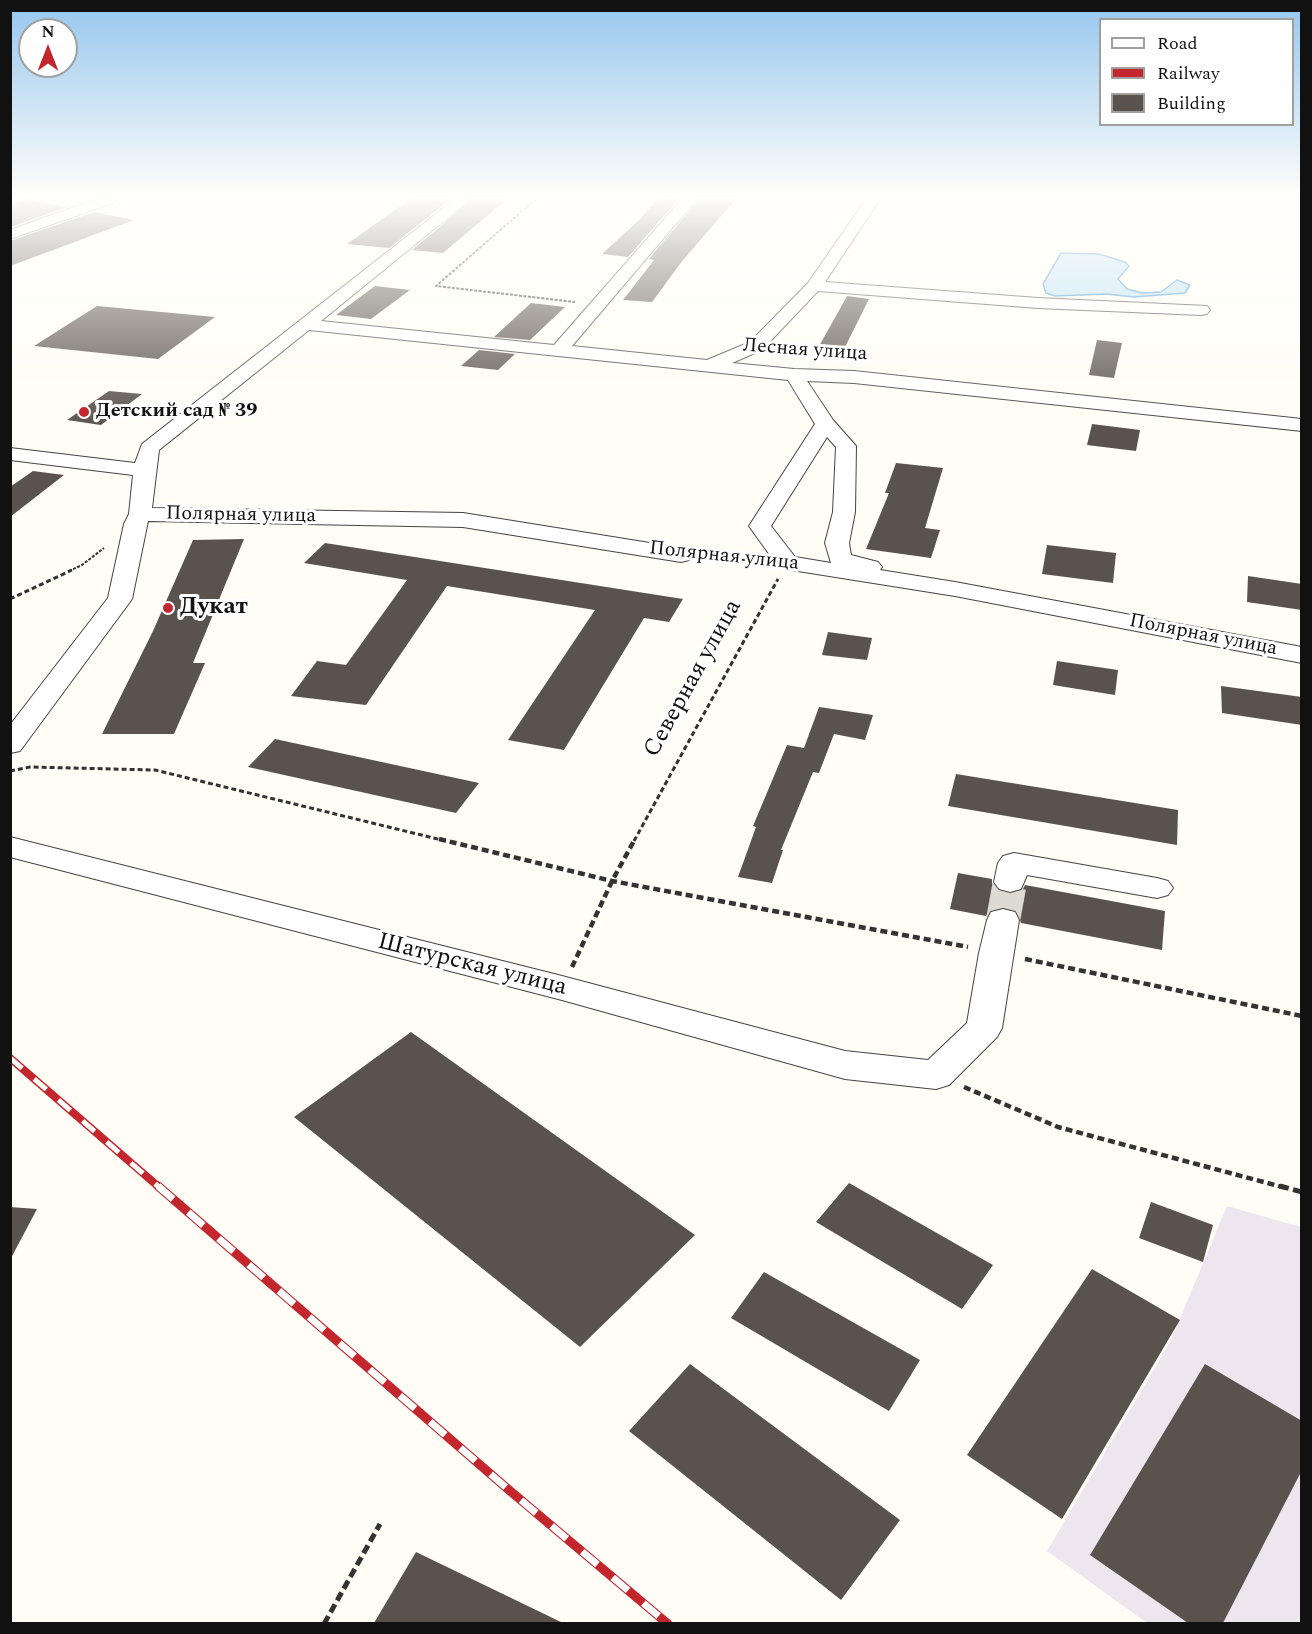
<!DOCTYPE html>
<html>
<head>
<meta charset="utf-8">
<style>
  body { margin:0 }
  #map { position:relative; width:1312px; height:1634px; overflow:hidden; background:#fffdf5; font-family:Spectral,serif }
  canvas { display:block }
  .frame { position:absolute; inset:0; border:12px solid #111; pointer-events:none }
  .legend { position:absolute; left:1099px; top:18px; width:195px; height:108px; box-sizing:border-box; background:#fff; border:2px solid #a0a0a0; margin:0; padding:8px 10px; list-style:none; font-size:18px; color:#111 }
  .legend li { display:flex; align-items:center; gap:12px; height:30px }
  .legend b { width:30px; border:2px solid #a0a0a0 }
  .north { position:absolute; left:18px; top:18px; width:60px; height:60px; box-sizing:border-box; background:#fff; border:2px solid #a0a0a0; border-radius:50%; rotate:0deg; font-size:16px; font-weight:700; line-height:24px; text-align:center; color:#111 }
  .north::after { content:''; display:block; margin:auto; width:21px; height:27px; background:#c4262e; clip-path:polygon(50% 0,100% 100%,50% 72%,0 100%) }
</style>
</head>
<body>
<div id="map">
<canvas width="1312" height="1634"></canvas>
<div class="frame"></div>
<ul class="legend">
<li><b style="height:8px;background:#fff"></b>Road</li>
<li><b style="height:8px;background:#c4262e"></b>Railway</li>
<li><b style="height:16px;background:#5a524d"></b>Building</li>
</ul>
<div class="north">N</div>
</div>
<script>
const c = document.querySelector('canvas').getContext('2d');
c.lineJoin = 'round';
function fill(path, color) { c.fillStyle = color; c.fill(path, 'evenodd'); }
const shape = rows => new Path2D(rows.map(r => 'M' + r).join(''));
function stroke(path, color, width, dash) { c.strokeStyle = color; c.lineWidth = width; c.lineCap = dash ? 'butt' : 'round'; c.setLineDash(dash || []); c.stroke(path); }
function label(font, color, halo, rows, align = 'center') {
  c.font = font + ' Spectral,serif'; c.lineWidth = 6; c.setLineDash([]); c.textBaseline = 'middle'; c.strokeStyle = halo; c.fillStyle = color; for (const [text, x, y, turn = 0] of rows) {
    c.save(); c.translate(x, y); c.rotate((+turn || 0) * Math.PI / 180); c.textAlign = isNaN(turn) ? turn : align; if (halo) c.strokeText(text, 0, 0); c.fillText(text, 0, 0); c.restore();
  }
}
fill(shape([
  [1227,1206,1301,1227,1301,1623,1147,1623,1047,1551,1171,1340]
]), '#eee6ef');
const water = shape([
  [1061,253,1099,254,1125,262,1129,266,1118,279,1127,289,1143,293,1161,292,1177,280,1190,285,1185,293,1134,297,1106,294,1055,296,1046,293,1043,284,1061,253]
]);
fill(water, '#b9e0f7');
stroke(water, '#3f96cf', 1.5);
fill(shape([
  [28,199,67,207,10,227,10,205],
  [410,199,451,199,389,248,347,244],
  [473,199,507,199,443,253,412,250],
  [657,199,679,199,628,257,602,254,641,218],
  [699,199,736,199,683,260,652,302,623,300,654,260,649,259],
  [94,212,134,220,10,266,10,241],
  [375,286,410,290,371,319,336,315],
  [847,296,869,299,843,351,818,348],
  [531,303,565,307,530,340,494,337],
  [97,306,215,317,158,359,34,346],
  [1097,340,1122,343,1114,378,1089,375],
  [479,350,515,354,498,370,461,366],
  [109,391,142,394,101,425,67,420],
  [1092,424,1140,430,1136,451,1087,445],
  [896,463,943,468,925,528,940,530,931,558,866,549,889,493,885,493],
  [33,471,64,475,10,517,10,487],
  [244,539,193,663,205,663,174,734,102,734,153,631,193,540],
  [325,543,683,599,669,622,644,618,564,750,508,740,595,610,447,586,366,705,291,696,317,661,346,665,407,580,304,563],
  [1047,545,1116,553,1113,583,1042,574],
  [1248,576,1302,584,1302,610,1247,602],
  [828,632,872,638,867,660,822,655],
  [1057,661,1118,670,1115,695,1053,685],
  [1221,686,1302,697,1302,725,1222,713],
  [819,707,873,715,865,740,834,734,819,773,813,772,781,850,783,850,772,883,738,877,756,827,753,826,787,745,804,748],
  [275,739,479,783,456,813,248,767],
  [956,774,1178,810,1177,845,948,806],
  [958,873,992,879,992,883,997,890,1009,894,1022,891,1025,885,1165,911,1162,950,1021,923,1017,911,1004,907,990,910,986,916,950,909],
  [411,1032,695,1235,580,1347,294,1117],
  [849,1183,993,1265,962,1309,816,1222],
  [1151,1202,1213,1225,1203,1262,1139,1238],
  [10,1207,37,1209,10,1260],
  [1092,1269,1180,1320,1062,1519,967,1455],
  [764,1272,920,1360,889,1411,731,1318],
  [690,1364,900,1520,841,1600,629,1431],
  [1205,1364,1302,1421,1302,1470,1223,1623,1188,1623,1090,1555],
  [416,1552,563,1623,374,1623]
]), '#5a524d');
stroke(shape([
  [1003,920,1010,882]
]), '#dbdad3', 34, [34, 17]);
const minor = shape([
  [96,199,115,200,113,203,10,239,10,230,96,199],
  [455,199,471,199,321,321,554,345,682,199,697,199,572,346,707,360,750,342,808,283,866,199,880,199,825,282,1038,298,1207,306,1210,310,1207,314,1201,315,1038,308,818,291,762,350,732,363,794,369,854,371,1302,419,1302,431,854,383,807,381,833,420,856,446,855,512,849,543,851,555,878,562,882,567,880,570,955,582,1302,647,1302,663,955,596,779,568,749,526,815,424,788,380,309,330,159,450,152,508,463,513,681,548,689,550,693,555,689,560,681,562,463,527,148,521,132,599,20,751,10,753,10,725,108,598,124,524,129,514,133,475,10,460,10,448,135,463,142,444,455,199],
  [827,437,836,447,833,512,825,543,831,563,795,557,771,526,827,437],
  [10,837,562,976,845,1051,928,1060,967,1023,979,953,987,920,991,912,1003,909,1015,912,1019,920,1002,1028,997,1037,949,1085,936,1089,845,1079,562,1000,10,857,10,837],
  [1014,853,1157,878,1168,881,1173,888,1168,895,1157,898,1027,875,1021,889,1010,892,999,889,994,882,998,863,1003,856,1014,853]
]);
stroke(minor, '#444', 2);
stroke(shape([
  [536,199,436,286,575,302],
  [706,557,758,561],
  [69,571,82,565,104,548]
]), '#333', 2, [3, 1.5]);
stroke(shape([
  [10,599,72,570],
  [10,771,30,767,155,770,446,841],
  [634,841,778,579]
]), '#333', 3, [5, 3]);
stroke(shape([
  [439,839,612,881,968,947],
  [1025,959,1302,1016],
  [572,967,612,881,635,839],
  [964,1087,1058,1127,1286,1188]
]), '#333', 4.5, [7, 4]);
stroke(shape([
  [1280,1186,1302,1192],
  [324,1624,380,1524]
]), '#333', 5, [9, 4.5]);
fill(minor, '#fff');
const railFar1 = shape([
  [10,1058,160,1188]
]);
const rail = shape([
  [158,1186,509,1490,668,1624]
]);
stroke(railFar1, '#c4262e', 8);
stroke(rail, '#c4262e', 9);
stroke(railFar1, '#fff', 5, [16]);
stroke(rail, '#fff', 7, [20]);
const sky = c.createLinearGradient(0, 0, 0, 428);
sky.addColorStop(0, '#95c6ee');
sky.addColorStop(0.46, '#fffefa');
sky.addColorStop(1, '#fffefa00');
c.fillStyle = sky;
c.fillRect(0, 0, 1312, 428);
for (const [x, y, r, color] of [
  [84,412,6,"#c4262e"],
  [168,608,6,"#c4262e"]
]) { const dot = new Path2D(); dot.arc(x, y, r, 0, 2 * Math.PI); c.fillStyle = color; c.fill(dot); stroke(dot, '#fff', 2); }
label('20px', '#111', '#fff', [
  ["Лесная улица",805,351,4],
  ["Полярная улица",241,516,1],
  ["Полярная улица",724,557,6],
  ["Полярная улица",1203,636,11]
]);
label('bold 20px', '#111', '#fff', [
  ["Детский сад № 39",96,412]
], 'left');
label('bold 24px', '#111', '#fff', [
  ["Дукат",180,608]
], 'left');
label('24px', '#111', '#fff', [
  ["Северная улица",694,679,-61],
  ["Шатурская улица",472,966,14]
]);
</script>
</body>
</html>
